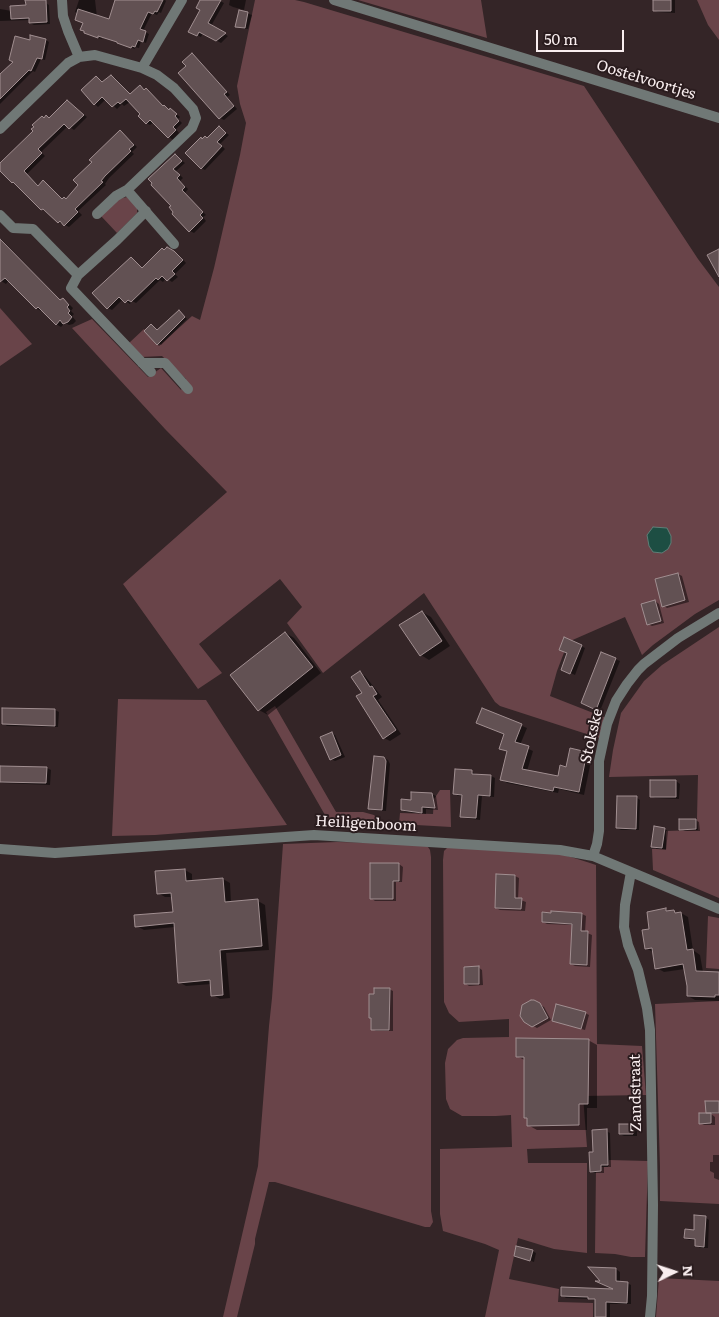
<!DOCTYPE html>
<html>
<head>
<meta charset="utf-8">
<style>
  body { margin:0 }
  #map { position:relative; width:719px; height:1317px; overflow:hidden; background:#342527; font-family:Literata,serif }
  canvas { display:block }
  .north { position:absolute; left:649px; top:1247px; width:50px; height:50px; -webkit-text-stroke:4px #2a1c1e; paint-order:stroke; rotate:86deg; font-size:14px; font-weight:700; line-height:20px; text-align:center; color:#f9eeef }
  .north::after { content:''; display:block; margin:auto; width:18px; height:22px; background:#f9eeef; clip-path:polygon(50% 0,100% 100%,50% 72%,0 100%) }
  .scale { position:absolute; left:536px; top:30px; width:88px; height:22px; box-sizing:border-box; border:2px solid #f9eeef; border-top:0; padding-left:6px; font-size:15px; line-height:18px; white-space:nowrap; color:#f9eeef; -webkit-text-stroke:4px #2a1c1e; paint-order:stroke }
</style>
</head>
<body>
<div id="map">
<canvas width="719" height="1317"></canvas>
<div class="north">N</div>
<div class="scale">50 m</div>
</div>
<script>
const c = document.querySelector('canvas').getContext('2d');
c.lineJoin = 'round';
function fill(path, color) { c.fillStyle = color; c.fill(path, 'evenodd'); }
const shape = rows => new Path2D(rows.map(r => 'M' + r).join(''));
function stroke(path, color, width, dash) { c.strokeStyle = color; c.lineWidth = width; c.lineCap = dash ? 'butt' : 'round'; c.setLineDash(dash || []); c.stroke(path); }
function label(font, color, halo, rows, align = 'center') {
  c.font = font + ' Literata,serif'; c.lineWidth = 4; c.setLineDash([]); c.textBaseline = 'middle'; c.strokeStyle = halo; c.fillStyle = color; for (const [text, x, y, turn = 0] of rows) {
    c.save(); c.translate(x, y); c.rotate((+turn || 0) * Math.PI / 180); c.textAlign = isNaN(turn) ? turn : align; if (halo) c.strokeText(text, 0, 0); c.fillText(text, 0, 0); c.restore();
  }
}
fill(shape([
  [255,0,295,0,304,2,584,86,698,259,719,287,719,600,695,614,653,645,642,655,625,617,568,642,557,671,550,696,606,718,602,739,500,706,495,702,424,593,323,673,287,623,302,607,280,579,199,644,222,673,198,689,123,584,227,492,165,429,72,328,92,319,148,377,161,368,181,390,186,379,162,356,142,357,129,343,144,329,159,346,192,316,200,320,214,268,240,155,246,123,240,104,237,86],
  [358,0,481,0,487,38],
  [697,0,719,0,719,40,708,25],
  [127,197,137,207,137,213,117,233,101,216,119,199],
  [0,308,32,344,0,366],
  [719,627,719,898,653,870,652,849,666,849,666,831,698,830,697,818,698,775,609,777,613,750,621,713,644,681,662,665],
  [118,699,206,700,287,825,155,835,112,836],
  [275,706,336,812,363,812,374,815,381,823,342,821,329,822,266,712],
  [440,790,450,790,451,827,399,824,400,813,433,814,434,799],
  [337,842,426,844,430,850,431,857,431,1211,433,1222,430,1227,425,1227,275,1182,269,1182,255,1239,255,1244,237,1317,223,1317,258,1166,269,1026,272,998,283,844],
  [448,847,558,853,587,862,596,865,597,1044,642,1046,646,1095,583,1096,587,1147,527,1149,528,1163,587,1163,587,1253,554,1249,518,1238,509,1279,559,1289,558,1302,593,1303,593,1317,485,1317,499,1250,485,1244,443,1231,440,1214,440,1149,512,1147,511,1115,496,1116,462,1116,450,1109,446,1099,445,1063,448,1049,457,1040,463,1038,509,1037,509,1019,459,1022,449,1013,444,1002,443,860,444,851],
  [708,916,719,918,719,969,706,968],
  [719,1001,719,1204,660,1201,660,1167,655,1004],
  [609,1160,648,1161,645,1257,631,1257,615,1254,595,1253,596,1167,608,1167],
  [659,1278,719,1281,719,1317,656,1317]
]), '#694449');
const water = shape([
  [653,527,667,528,671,536,671,543,668,549,662,553,653,552,649,546,647,535,653,527]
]);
fill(water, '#1d4e43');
stroke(water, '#5f7e77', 1);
fill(shape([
  [25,0,45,0,46,3,49,5,50,24,34,25,30,23,30,20,0,21,0,9,12,11,25,6],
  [79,0,97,0,95,0,97,17,102,39,89,35,84,23,76,20,78,14,75,12],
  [141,0,165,0,166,1,161,13,159,12,157,15,152,13,143,31,149,34,146,43,141,41,139,48,135,47,135,49,118,43],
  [201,0,218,0,224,3,211,26,228,36,221,43,203,33,201,37,189,31,202,10],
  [230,0,246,0,244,10,233,7,229,5],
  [654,0,675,0,675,13,658,12,654,10],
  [240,11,252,15,248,29,241,28,237,26],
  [31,37,46,40,49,42,45,60,41,59,35,72,33,71,0,104,0,91,32,42],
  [192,55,196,57,230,95,227,97,237,109,224,120,220,118,180,73,188,66],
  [111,76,115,78,131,95,140,87,150,92,164,107,174,112,180,117,178,119,182,123,176,129,179,133,173,140,169,137,154,122,150,125,146,123,142,114,130,102,124,106,122,104,117,109,106,99,98,107,95,104,82,90,96,77,103,82],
  [71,104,87,117,74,130,68,126,41,152,45,156,27,174,39,186,63,200,66,200,124,134,137,147,132,152,134,154,109,178,105,184,106,185,78,211,82,215,69,227,59,222,47,211,46,212,42,209,17,184,13,182,35,131,47,116,50,118],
  [219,127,229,135,220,144,225,149,205,170,201,168,203,140,207,139],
  [175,155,185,163,176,171,183,178,180,181,188,189,185,193,206,215,203,217,206,221,194,233,190,231,173,206,153,185],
  [0,238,61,301,63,299,67,302,73,308,71,311,74,314,72,316,76,321,73,324,69,325,65,323,61,327,56,324,42,310,41,311,36,308,9,280,6,284,1,281,0,280],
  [168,248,178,254,186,263,175,274,178,277,172,282,166,278,163,282,160,280,136,303,132,301,130,304,123,299,112,310,108,308,143,269],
  [181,313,187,319,161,345,146,331,158,331],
  [678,574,682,576,689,602,667,608,664,606],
  [655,601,659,604,664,623,652,626,648,624],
  [422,612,431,617,450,646,429,660,421,655],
  [286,633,294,638,321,673,268,715,259,710],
  [581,646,585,648,575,675,566,671],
  [602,654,620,661,600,711,586,705],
  [360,673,365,676,382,697,378,700,401,734,390,741,384,738,363,693],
  [482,709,527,728,520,745,533,751,527,771,559,778,567,768,571,750,587,753,592,756,584,795,559,789,558,793,507,783,502,780,508,752,501,748,505,734],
  [55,710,59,712,58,727,7,726,3,723],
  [331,733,335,735,345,757,335,761,331,759],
  [384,758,388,760,390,764,386,811,374,810,370,808],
  [0,767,47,768,51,770,50,785,2,783,0,782],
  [472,772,476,774,476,776,491,776,495,778,494,797,482,796,480,820,465,818,461,816,463,796,458,796,454,793],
  [676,781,680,784,679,799,655,798,651,796],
  [431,794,436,796,438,810,426,809,426,814,406,812,402,810,412,801],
  [636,797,640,800,639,830,621,830,617,828],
  [695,820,699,822,700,831,685,831,681,829],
  [664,829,668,831,666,850,657,849,653,846],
  [399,864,403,867,402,882,396,882,396,901,375,901,371,898],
  [185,870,192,874,192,882,223,879,230,883,231,903,258,901,265,905,269,950,226,953,230,998,220,999,213,995,212,984,186,986,179,982,175,927,144,930,137,926,174,913,173,897,165,897,158,893],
  [498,875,515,876,519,878,518,899,526,902,525,911,500,910,496,908],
  [666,909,670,912,681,913,688,917,693,950,700,955,703,972,719,973,719,1001,695,1000,688,996,688,986,685,969,664,972,657,968,653,952,646,948,650,930],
  [582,914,586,916,585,932,592,935,590,967,575,966,571,964,573,925,547,924,543,922],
  [478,967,482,970,483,985,469,986,465,983],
  [389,989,393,991,393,1031,376,1031,372,1029,372,1019,370,1018],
  [534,1001,544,1007,551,1020,537,1028,525,1021],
  [585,1013,589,1015,585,1030,557,1022],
  [588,1040,597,1045,597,1108,587,1108,587,1130,537,1130,528,1125,528,1119,525,1117,526,1061,517,1056],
  [719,1102,719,1114,711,1114,715,1117,715,1125,704,1125,700,1123,711,1114,707,1112],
  [633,1125,637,1128,637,1136,624,1136,620,1134],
  [606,1131,610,1133,611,1167,604,1167,604,1173,595,1173,591,1171],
  [713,1155,719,1155,719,1180,714,1178,714,1173,710,1171,710,1162,713,1162],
  [705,1217,709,1220,708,1248,700,1248,696,1245,697,1240,689,1240,685,1238,695,1231],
  [532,1251,536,1253,534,1262,515,1255],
  [616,1269,620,1272,620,1283,627,1283,631,1285,631,1304,610,1304,610,1317,596,1317,596,1300,590,1299,566,1298,562,1295,617,1290,599,1282]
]), '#0007');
const building = shape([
  [25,0,46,0,47,22,29,23,29,18,11,19,10,6,26,5,25,0],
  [115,0,163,0,157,12,155,11,153,14,148,12,140,29,146,31,143,42,138,40,135,47,132,46,131,48,117,43,117,42,98,36,98,38,84,33,84,31,80,30,83,23,75,20,78,9,109,19,115,0],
  [200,0,221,0,208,23,226,33,216,41,199,32,197,36,188,32,200,10,196,8,200,0],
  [653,0,671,0,671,11,653,11,653,0],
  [239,10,248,12,245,28,235,27,239,10],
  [30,35,46,39,42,59,37,58,31,71,29,70,0,99,0,74,13,62,9,60,15,36,30,40,30,35],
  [192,53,227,92,224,94,234,106,219,119,178,73,186,66,182,62,192,53],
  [111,75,130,94,140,85,144,90,146,88,163,106,164,105,169,110,170,108,177,114,175,116,179,121,173,127,176,130,168,138,150,120,146,124,138,116,140,114,126,99,120,104,118,102,112,107,102,97,94,105,81,90,96,76,102,82,111,75],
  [67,100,84,115,69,129,64,124,38,149,42,153,24,171,38,186,43,180,62,199,64,197,66,199,78,185,73,180,92,162,89,160,120,130,134,145,129,149,131,151,105,176,101,181,103,182,75,209,78,212,64,226,60,221,58,223,43,209,41,210,13,182,12,183,0,171,0,163,33,131,31,129,34,127,32,125,42,116,44,118,46,115,49,118,67,100],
  [219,126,226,133,217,142,222,146,201,169,185,153,201,137,202,139,205,136,207,138,219,126],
  [175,154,182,161,173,169,180,175,177,178,185,187,182,190,203,212,200,215,203,218,189,232,172,214,173,212,169,207,171,206,151,185,152,183,148,179,175,154],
  [0,239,60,300,63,298,69,305,67,307,70,311,68,313,72,317,68,322,63,324,60,320,56,325,38,307,36,309,5,278,0,282,0,239],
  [167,247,174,251,183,260,172,271,175,274,167,281,162,276,158,280,156,278,131,302,128,300,125,303,119,297,107,309,92,293,131,257,142,268,162,248,164,250,167,247],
  [719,249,719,277,707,255,719,249],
  [179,310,185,317,157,345,144,331,151,324,157,330,179,310],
  [678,573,685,600,662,607,655,579,678,573],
  [655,600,661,621,647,625,641,604,655,600],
  [422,611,442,641,420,656,399,625,422,611],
  [285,632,313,667,258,711,230,675,285,632],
  [564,637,582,645,570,674,561,670,567,653,559,650,564,637],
  [601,652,616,658,596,710,581,703,601,652],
  [360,671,370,687,372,686,377,694,373,696,396,730,383,739,356,696,362,693,351,677,360,671],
  [2,708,55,709,55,726,2,724,2,708],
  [482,708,522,724,515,742,529,746,522,769,558,776,560,765,566,767,570,748,587,752,579,792,554,787,553,791,500,780,507,751,499,749,504,734,476,723,482,708],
  [332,732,341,755,330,760,320,737,332,732],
  [374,756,384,757,386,761,382,810,368,809,374,756],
  [0,766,47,767,46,783,0,782,0,766],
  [455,769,472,770,472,774,491,775,490,796,478,795,476,818,460,817,462,795,453,794,455,769],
  [650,780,676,780,676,797,650,797,650,780],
  [411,792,432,793,435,808,422,807,422,813,401,810,401,799,411,800,411,792],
  [617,796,637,796,636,829,616,828,617,796],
  [679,819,696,819,696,829,679,830,679,819],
  [654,826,665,828,662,848,651,847,654,826],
  [370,863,399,863,399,881,393,881,393,899,370,899,370,863],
  [185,869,186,881,223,878,225,902,258,899,262,946,220,950,223,995,211,996,210,980,178,983,174,923,135,927,134,915,173,912,171,893,157,894,155,871,185,869],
  [496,874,515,875,515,898,522,898,521,909,495,908,496,874],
  [666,908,666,911,674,910,675,913,681,912,687,950,693,949,696,971,719,972,719,995,715,995,715,997,687,996,687,986,683,964,655,969,652,948,645,949,642,930,649,929,647,912,666,908],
  [551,911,582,913,581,931,588,931,587,965,570,964,572,924,542,922,542,912,551,913,551,911],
  [479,966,479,984,464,984,464,967,479,966],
  [374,988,390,988,389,1030,371,1030,371,1018,369,1018,369,994,374,994,374,988],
  [531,1000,534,1000,540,1003,548,1018,532,1027,524,1022,520,1016,522,1005,531,1000],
  [556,1004,586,1012,581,1029,552,1021,556,1004],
  [516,1038,589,1039,588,1104,579,1104,579,1125,527,1126,527,1118,524,1118,524,1057,516,1057,516,1038],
  [705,1101,719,1101,719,1113,706,1113,705,1101],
  [699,1113,711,1113,711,1123,699,1124,699,1113],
  [619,1124,633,1124,633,1134,619,1134,619,1124],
  [607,1129,608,1165,601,1165,601,1171,590,1172,589,1152,593,1152,592,1130,607,1129],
  [694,1215,706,1216,704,1247,695,1246,695,1239,684,1238,685,1229,694,1230,694,1215],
  [516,1246,533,1250,530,1261,514,1256,516,1246],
  [588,1267,616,1268,616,1281,628,1282,627,1303,606,1302,606,1317,595,1317,595,1299,588,1299,588,1297,561,1296,561,1287,613,1289,595,1281,600,1281,588,1267]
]);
fill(building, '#625153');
stroke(building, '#a18f91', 1);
stroke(shape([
  [62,0,63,16,68,31,79,57],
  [334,0,719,118],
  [0,129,68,63,79,57,95,55,142,68,182,0],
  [127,190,174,244],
  [97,214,116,196,127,190,192,128,196,118,193,109,174,88,157,75,142,68],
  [0,215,13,228,33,229,78,275,71,288,151,372],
  [78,275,117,240,146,211],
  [142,363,165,363,188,389],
  [0,849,55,853,314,835,560,850,593,856,719,909],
  [593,856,597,844,599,831,599,761,607,724,616,701,627,684,638,670,644,664,678,638,719,613],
  [631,872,625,905,624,927,628,945,638,970,647,1008,650,1030,653,1205,652,1296,650,1317]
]), '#707876', 10);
label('15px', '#f9eeef', '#2a1c1e', [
  ["Oostelvoortjes",646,80,17],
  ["Stokske",592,736,-77],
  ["Heiligenboom",366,824,3],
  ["Zandstraat",636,1093,-91]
]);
</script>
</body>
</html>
